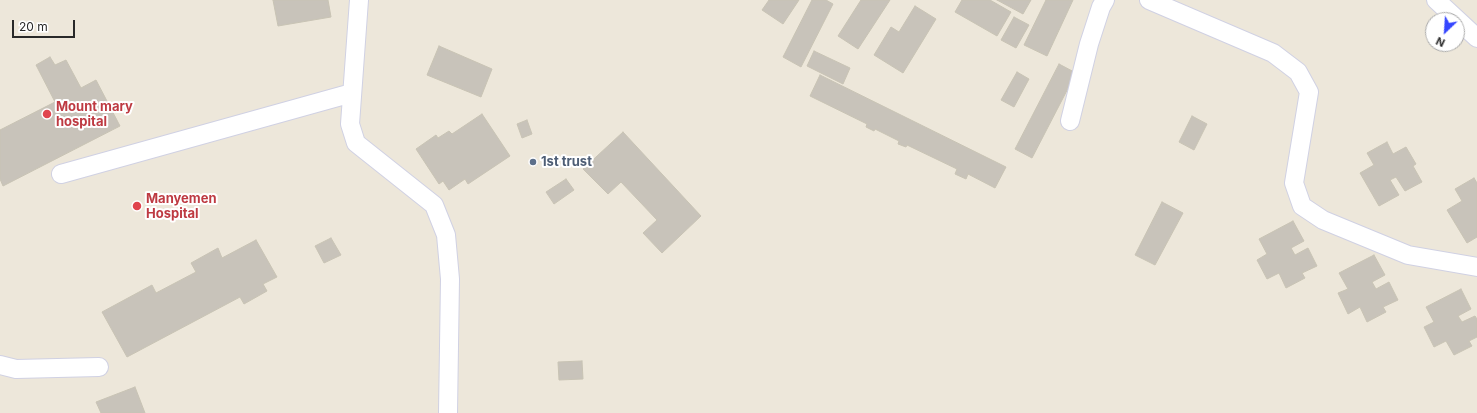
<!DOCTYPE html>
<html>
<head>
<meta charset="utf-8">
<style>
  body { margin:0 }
  #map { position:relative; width:1477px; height:413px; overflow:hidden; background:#ede7da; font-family:Inter,sans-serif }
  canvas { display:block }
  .north { position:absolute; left:1425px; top:12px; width:40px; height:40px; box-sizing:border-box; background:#fff; border:1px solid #a9a9a9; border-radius:50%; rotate:205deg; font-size:11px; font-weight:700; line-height:16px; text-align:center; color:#292929 }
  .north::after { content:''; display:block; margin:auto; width:14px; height:18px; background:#3546ff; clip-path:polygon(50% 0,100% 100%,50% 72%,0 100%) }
  .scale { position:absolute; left:12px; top:20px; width:63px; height:18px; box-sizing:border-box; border:2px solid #292929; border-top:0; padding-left:5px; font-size:12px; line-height:14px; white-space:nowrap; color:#292929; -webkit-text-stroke:3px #fff; paint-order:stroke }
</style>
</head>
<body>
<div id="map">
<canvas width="1477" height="413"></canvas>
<div class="north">N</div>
<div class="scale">20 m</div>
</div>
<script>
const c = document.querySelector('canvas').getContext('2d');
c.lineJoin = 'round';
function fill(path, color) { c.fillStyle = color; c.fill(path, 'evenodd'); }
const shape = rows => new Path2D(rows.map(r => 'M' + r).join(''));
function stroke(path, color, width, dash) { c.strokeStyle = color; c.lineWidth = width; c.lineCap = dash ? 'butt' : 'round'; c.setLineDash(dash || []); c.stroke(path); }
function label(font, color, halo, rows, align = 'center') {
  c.font = font + ' Inter,sans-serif'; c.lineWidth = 4; c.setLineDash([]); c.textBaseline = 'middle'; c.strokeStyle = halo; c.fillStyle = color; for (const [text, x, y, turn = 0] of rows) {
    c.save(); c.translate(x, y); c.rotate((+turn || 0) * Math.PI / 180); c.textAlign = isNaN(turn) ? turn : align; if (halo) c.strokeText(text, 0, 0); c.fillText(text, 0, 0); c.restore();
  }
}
const building = shape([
  [273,0,328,0,331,17,278,26,273,0],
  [769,0,799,0,783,24,762,10,769,0],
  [812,0,826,0,833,4,801,67,783,57,812,0],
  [861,0,890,0,858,49,838,36,861,0],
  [962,0,990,0,1011,12,997,36,955,12,962,0],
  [997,0,1031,0,1023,14,997,0],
  [1046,0,1073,0,1047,56,1024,45,1046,0],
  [915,6,936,19,903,73,874,55,891,27,899,32,915,6],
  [1014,17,1029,25,1016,48,1001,40,1014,17],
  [439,46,492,69,481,97,427,75,439,46],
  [814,51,850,68,843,84,807,66,814,51],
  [50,57,55,65,66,60,81,88,96,80,120,126,3,186,0,179,0,130,55,102,36,65,50,57],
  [1059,64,1076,73,1032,158,1015,149,1059,64],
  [1017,72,1029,79,1014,107,1001,100,1017,72],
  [820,75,1006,167,995,188,968,174,966,179,955,174,957,169,907,145,906,147,898,144,899,141,875,129,874,131,866,127,867,124,810,96,820,75],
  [482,114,510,156,468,184,465,179,449,190,443,181,439,184,416,149,436,135,438,138,449,131,452,134,482,114],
  [1192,116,1207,124,1194,150,1179,142,1192,116],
  [527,120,532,134,522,138,517,124,527,120],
  [623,132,701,216,662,253,643,233,657,220,621,182,608,194,583,169,623,132],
  [1387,142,1393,154,1406,147,1416,164,1413,166,1422,182,1405,191,1396,177,1390,180,1399,195,1379,206,1360,173,1374,165,1367,153,1387,142],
  [1474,178,1477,183,1477,237,1467,243,1447,210,1462,201,1455,189,1474,178],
  [566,179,574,190,554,204,546,192,566,179],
  [1162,202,1183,213,1155,265,1135,255,1162,202],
  [1293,221,1304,241,1291,248,1295,255,1308,248,1317,266,1302,273,1305,278,1286,288,1279,273,1267,279,1257,260,1267,254,1259,239,1293,221],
  [331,238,341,255,324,263,315,246,331,238],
  [256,240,277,277,263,284,267,291,244,304,240,297,127,357,102,312,152,285,156,293,196,272,191,263,218,248,222,258,256,240],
  [1374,255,1385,275,1372,282,1376,289,1389,282,1398,300,1383,307,1386,312,1367,322,1360,307,1348,314,1338,293,1348,289,1339,273,1374,255],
  [1461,289,1471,309,1458,316,1462,322,1475,316,1477,319,1477,337,1469,341,1472,346,1454,355,1446,341,1434,347,1424,327,1434,322,1426,307,1461,289],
  [582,361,583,379,559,380,558,362,582,361],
  [135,387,145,413,101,413,96,402,135,387]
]);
fill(building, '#c8c3ba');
stroke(building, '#c8c3b4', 1);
const street = shape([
  [359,0,350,124,356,143,434,205,446,235,450,279,448,413],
  [1149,0,1273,53,1298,72,1309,92,1294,183,1302,206,1323,220,1408,255,1477,267],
  [1436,0,1477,38],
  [1070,121,1089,44,1101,7,1105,0],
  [61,174,352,93],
  [0,365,16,369,99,367]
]);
stroke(street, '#d0d1e3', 20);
stroke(street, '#fff', 18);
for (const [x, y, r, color] of [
  [47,114,5,"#e0444e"],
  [533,162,4,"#5c6f8a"],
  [137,206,5,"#e0444e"]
]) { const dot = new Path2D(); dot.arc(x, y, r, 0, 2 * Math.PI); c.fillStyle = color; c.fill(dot); stroke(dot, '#fff', 1.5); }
label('bold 13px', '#be3a42', '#fff', [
  ["Mount mary",56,107],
  ["hospital",56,122],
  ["Manyemen",146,199],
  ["Hospital",146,214]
], 'left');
label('bold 13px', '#4e5e75', '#fff', [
  ["1st trust",541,162]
], 'left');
</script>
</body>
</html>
